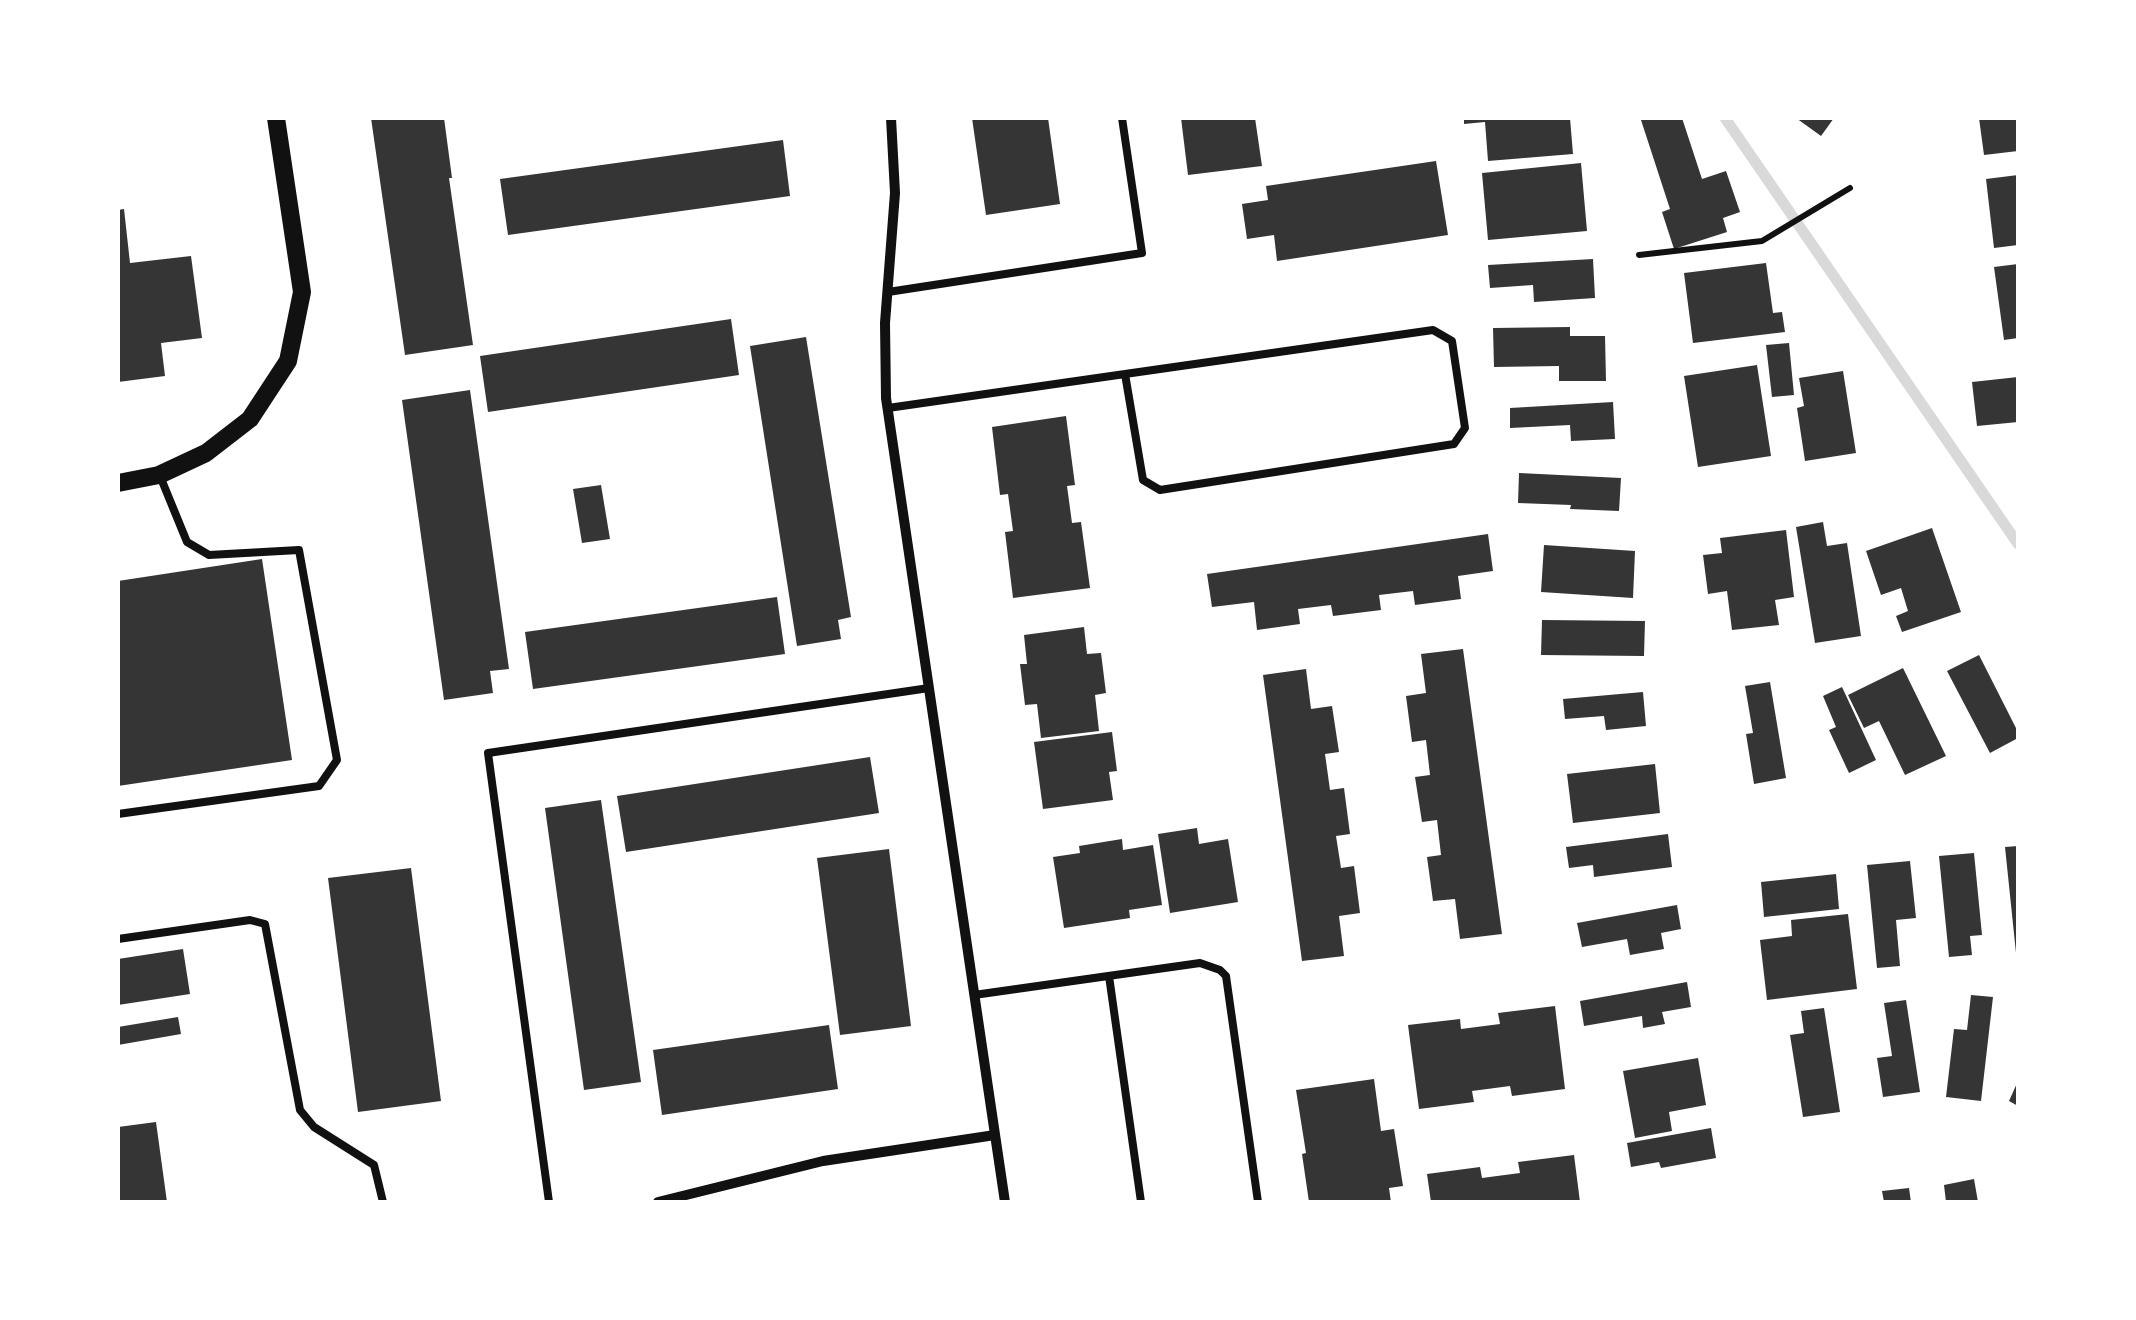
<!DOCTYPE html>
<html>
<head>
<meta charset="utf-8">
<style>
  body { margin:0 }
  #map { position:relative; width:2136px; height:1320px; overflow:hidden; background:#fff; font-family:"Roboto Condensed",sans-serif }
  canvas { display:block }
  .frame { position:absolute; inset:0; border:120px solid #fff; pointer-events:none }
</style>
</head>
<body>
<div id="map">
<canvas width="2136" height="1320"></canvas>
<div class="frame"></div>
</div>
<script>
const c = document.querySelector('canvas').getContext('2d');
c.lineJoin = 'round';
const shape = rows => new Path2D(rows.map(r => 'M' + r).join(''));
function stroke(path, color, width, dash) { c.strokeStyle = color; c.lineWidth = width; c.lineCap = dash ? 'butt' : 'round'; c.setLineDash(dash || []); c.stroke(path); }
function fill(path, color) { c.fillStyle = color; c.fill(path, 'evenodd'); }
stroke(shape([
  [1725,118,2018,544]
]), '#d9d9d9', 11);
fill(shape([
  [371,118,444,118,452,178,449,178,473,345,405,355],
  [972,118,1048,118,1060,204,986,215],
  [1181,118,1255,118,1262,166,1188,175],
  [1464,118,1570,118,1573,154,1488,161,1485,122,1464,124],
  [1649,118,1682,118,1702,179,1726,171,1740,212,1723,218,1727,232,1674,249,1662,212,1670,209,1641,120],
  [1796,118,1834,118,1821,136],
  [1979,118,2018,118,2018,151,1984,155],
  [783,140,790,196,508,235,500,179],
  [1436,161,1448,235,1277,261,1274,235,1247,239,1242,204,1268,200,1266,186],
  [1581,163,1587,231,1488,240,1482,173],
  [2018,175,2018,245,1994,248,1986,179],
  [124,209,130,263,191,256,202,338,161,343,165,376,118,382,118,210],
  [1593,259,1595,298,1534,302,1533,285,1490,288,1488,265],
  [1766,263,1773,313,1782,312,1785,332,1693,343,1684,273],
  [2018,264,2018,338,2004,340,1994,267],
  [731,319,739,375,488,412,480,356],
  [1570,327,1570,336,1605,336,1606,381,1559,381,1559,366,1494,367,1493,328],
  [806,337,851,617,838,620,841,639,797,646,750,346],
  [1789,343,1794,395,1772,397,1766,345],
  [1757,365,1771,456,1698,467,1684,376],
  [1843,371,1856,453,1805,461,1797,408,1804,406,1799,378],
  [2018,377,2018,422,1977,426,1972,382],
  [470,390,509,669,490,671,493,693,444,700,402,400],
  [1613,402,1615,439,1571,441,1570,425,1510,428,1510,408],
  [1066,416,1075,485,1067,486,1072,523,1081,522,1090,588,1013,598,1005,532,1013,531,1008,494,1000,495,992,427],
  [1519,473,1621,478,1619,511,1570,509,1571,505,1518,503],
  [601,485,610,539,582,543,573,489],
  [1823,522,1827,546,1847,543,1861,636,1815,643,1796,527],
  [1932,528,1961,612,1902,632,1896,616,1908,611,1901,588,1881,595,1866,551],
  [1786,530,1794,597,1775,600,1779,625,1732,630,1727,591,1708,594,1703,555,1722,553,1720,538],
  [1488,534,1493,571,1458,576,1461,599,1415,605,1413,591,1379,595,1381,610,1333,616,1331,605,1298,609,1300,624,1257,630,1254,602,1212,607,1207,574],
  [1544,545,1635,551,1633,598,1541,592],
  [262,559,292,760,118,786,118,581],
  [777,597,785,654,533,689,525,632],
  [1542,620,1645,621,1644,656,1541,655],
  [1084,627,1087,654,1101,653,1106,693,1095,695,1099,731,1041,738,1037,704,1025,705,1020,664,1027,664,1024,635],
  [1463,649,1502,934,1460,939,1455,899,1433,901,1427,857,1441,855,1437,820,1422,822,1415,777,1430,775,1426,740,1412,742,1406,696,1426,693,1421,654],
  [1979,655,2018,732,2018,738,1990,753,1947,671],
  [1903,668,1946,756,1905,775,1879,721,1864,728,1848,695],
  [1306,669,1311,709,1332,706,1339,752,1325,754,1330,790,1344,788,1350,834,1336,836,1341,868,1354,866,1360,913,1339,916,1344,956,1302,961,1263,675],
  [1770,682,1786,778,1754,784,1746,734,1753,733,1745,686],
  [1842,687,1876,760,1849,773,1829,730,1836,727,1823,696],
  [1643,692,1646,726,1606,730,1604,716,1565,719,1563,699],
  [1112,732,1117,771,1109,772,1113,800,1043,809,1034,742],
  [870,757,879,813,626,852,617,796],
  [1655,764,1660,813,1573,823,1567,774],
  [601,800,641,1082,584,1090,545,808],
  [1197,828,1199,844,1228,839,1238,902,1170,913,1158,834],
  [1668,834,1672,867,1594,877,1593,865,1569,868,1566,847],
  [1122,839,1123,850,1153,845,1162,905,1129,910,1130,918,1064,928,1053,857,1080,853,1079,846],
  [2018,846,2018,953,2016,953,2005,847],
  [889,849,911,1026,840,1035,817,858],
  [1974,853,1982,935,1970,936,1972,955,1949,957,1939,856],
  [1910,861,1916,918,1896,920,1900,966,1877,968,1867,865],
  [411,868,441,1101,358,1112,328,878],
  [1836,874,1839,909,1764,917,1761,882],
  [1677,905,1681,929,1661,933,1664,949,1630,955,1627,939,1582,947,1577,923],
  [1848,914,1857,989,1767,1000,1760,940,1792,936,1791,920],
  [183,949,190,994,118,1005,118,959],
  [1687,982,1691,1007,1662,1012,1665,1024,1643,1028,1642,1016,1584,1026,1580,1001],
  [1971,995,1993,997,1981,1101,1946,1097,1954,1029,1967,1030],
  [1906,1000,1920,1092,1883,1097,1877,1058,1892,1056,1884,1003],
  [1555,1006,1565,1089,1512,1096,1510,1086,1472,1091,1474,1102,1419,1109,1408,1025,1460,1019,1461,1029,1500,1024,1498,1013],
  [1824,1008,1840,1112,1803,1117,1790,1035,1804,1033,1801,1011],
  [178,1017,181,1034,118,1045,118,1027],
  [829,1025,838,1089,662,1115,653,1050],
  [1698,1058,1706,1105,1669,1112,1672,1131,1635,1138,1623,1071],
  [1374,1079,1381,1131,1394,1129,1403,1186,1389,1188,1391,1202,1309,1202,1302,1154,1306,1153,1296,1090],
  [2018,1081,2018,1106,2009,1101],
  [156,1122,167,1202,118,1202,118,1127],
  [1711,1128,1716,1158,1661,1168,1659,1162,1631,1167,1627,1143],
  [1574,1155,1580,1202,1431,1202,1427,1174,1480,1167,1482,1178,1520,1173,1518,1162],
  [1974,1179,1978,1202,1946,1202,1944,1185],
  [1909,1188,1911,1202,1884,1202,1882,1191]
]), '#353535');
stroke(shape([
  [1639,255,1762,241,1850,188]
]), '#111', 6);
stroke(shape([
  [888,292,1142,253,1122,118],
  [888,408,1125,374,1433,330,1452,341,1465,428,1454,444,1160,490,1143,480,1125,374],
  [118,814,319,786,337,760,299,550,209,555,187,542,160,476],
  [118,939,250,920,265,924,300,1110,314,1127,374,1165,383,1202],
  [1109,976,1141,1202],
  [974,995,1200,963,1220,970,1226,976,1258,1202],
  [549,1202,488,753,929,688]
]), '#111', 8);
stroke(shape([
  [891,118,895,193,885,323,886,398,1005,1202],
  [658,1202,823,1161,995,1135]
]), '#111', 10);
stroke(shape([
  [118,483,159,475,206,453,250,419,288,361,302,292,276,118]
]), '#111', 18);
</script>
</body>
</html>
